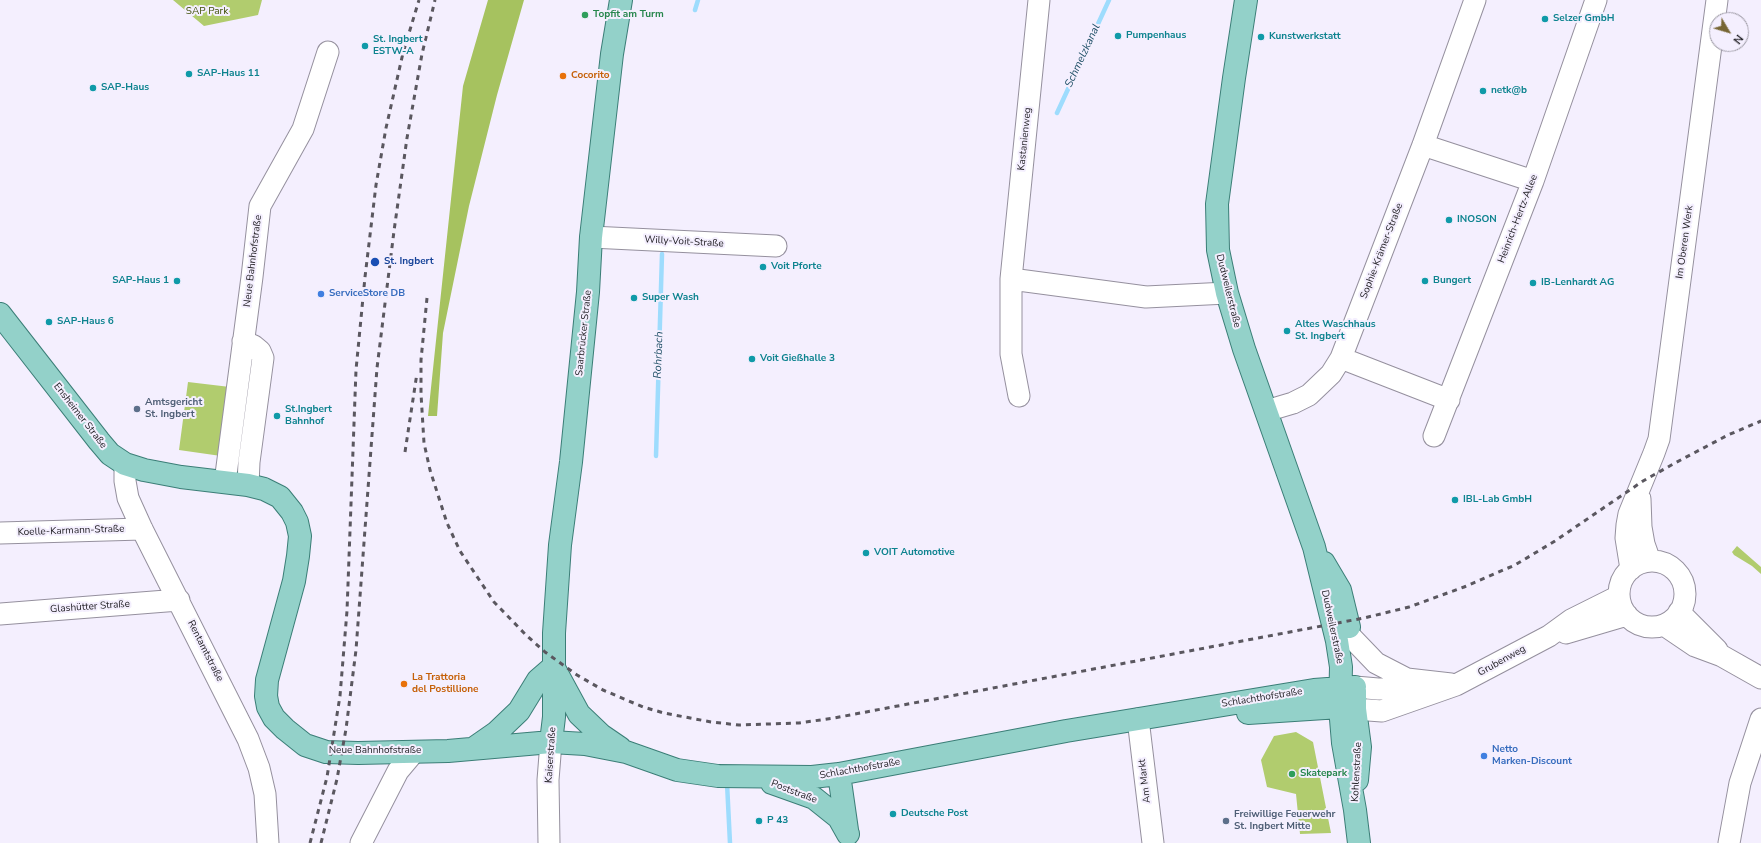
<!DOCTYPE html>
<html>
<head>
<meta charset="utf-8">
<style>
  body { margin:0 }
  #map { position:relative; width:1761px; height:843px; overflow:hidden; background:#f4effe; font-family:"Nunito Sans",sans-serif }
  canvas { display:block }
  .north { position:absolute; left:1709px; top:12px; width:40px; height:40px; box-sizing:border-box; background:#f4effe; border:1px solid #9e9ba6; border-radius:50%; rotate:128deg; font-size:11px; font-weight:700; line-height:16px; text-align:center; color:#1e1c21 }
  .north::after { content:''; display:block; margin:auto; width:14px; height:18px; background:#776634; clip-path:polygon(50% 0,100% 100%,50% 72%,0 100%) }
</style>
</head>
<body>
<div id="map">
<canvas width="1761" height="843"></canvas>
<div class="north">N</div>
</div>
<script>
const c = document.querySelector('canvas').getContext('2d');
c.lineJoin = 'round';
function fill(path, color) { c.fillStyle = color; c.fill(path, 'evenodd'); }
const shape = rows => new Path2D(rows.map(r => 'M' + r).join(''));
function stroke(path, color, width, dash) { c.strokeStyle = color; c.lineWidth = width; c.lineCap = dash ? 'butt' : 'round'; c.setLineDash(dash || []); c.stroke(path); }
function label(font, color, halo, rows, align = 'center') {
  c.font = font + ' "Nunito Sans",sans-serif'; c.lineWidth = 4; c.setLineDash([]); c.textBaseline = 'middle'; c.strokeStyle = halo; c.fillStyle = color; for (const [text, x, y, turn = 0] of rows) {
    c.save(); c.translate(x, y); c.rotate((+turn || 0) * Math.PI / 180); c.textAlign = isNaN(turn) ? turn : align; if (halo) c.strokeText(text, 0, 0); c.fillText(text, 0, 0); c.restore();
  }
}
fill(shape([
  [173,0,262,0,258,15,204,26],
  [188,382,230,387,221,456,179,450],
  [1737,546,1761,567,1761,574,1752,566,1734,555,1732,552],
  [1296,732,1313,742,1331,833,1300,834,1296,794,1267,787,1261,760,1274,736]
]), '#b1cc6e');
fill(shape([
  [488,0,524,0,497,95,469,206,443,333,437,416,428,416,463,86]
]), '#a6c25f');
stroke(shape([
  [695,10,698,0],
  [1057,113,1109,0],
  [656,456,662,254],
  [727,783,730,843]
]), '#9edcfd', 4.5);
const minor = shape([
  [1423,145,1533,181],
  [591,237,776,246],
  [1011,279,1146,297,1227,293],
  [243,341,254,346,260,351,263,358,249,462,248,485],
  [1341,358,1449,400],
  [1019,396,1011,354,1011,279,1039,0],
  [1266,411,1293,403,1309,395,1331,374,1341,358,1423,145,1475,0],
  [1434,436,1533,181,1596,0],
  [125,464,125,481,128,498,142,529,248,739,259,768,265,794,268,843],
  [225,482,252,277,260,206,303,129,328,52],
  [1640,499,1641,527,1644,544,1650,561],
  [0,533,142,529],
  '1619 594a33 33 0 1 1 66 0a33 33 0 1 1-66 0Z',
  [1631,569,1626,538,1627,525,1629,514,1654,453,1659,439,1717,0],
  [1679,612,1717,650],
  [0,614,179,600],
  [1664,625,1695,646,1722,656,1761,678],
  [1566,633,1627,615],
  [1351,637,1376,663,1407,679,1451,684],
  [1355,687,1378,689,1421,687],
  [1355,709,1382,711,1456,685,1549,636,1571,620,1619,596],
  [1138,719,1153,843],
  [361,843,398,771,414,752],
  [549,843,548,780,551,742],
  [1729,843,1740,783,1761,719]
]);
const major = shape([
  [1246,0,1234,78,1217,204,1218,250,1227,293,1244,349,1314,547,1337,641,1341,667,1340,707,1343,743,1355,810,1359,843],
  [0,314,99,441,110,454,125,464,144,470,181,477,248,485,264,489,280,497,292,512,297,522,300,536,298,556,294,581,267,680,266,696,268,707,274,718,285,729,305,745,326,752,358,753,448,751,551,742,585,744,626,752,677,770,718,776,812,777,839,774,1066,731,1314,690,1355,687],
  [1324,563,1340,590,1349,627],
  [554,668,579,714,601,735,620,748],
  [1355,691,1355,709,1360,747,1357,780],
  [1248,713,1340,707,1355,709],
  [551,742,554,717,554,633,560,545,571,462,588,292,591,237,612,54,621,0],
  [474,748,497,732,519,711,538,680,553,667],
  [839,774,847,830],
  [772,783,814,798,839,818,848,834]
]);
stroke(minor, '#95909e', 23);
stroke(major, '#3b7e77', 24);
stroke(minor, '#fff', 21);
stroke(major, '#93d1c9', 22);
stroke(shape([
  [427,298,421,360,421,394,424,443,430,470,447,523,460,551,494,602,526,635,545,652,577,675,603,690,643,707,664,713,711,722,739,725,799,723,834,718,1364,618,1409,607,1464,587,1515,565,1555,541,1643,481,1675,463,1728,435,1761,421],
  [405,452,417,373],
  [310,843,327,777,340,696,347,611,356,370,365,277,376,185,386,128,403,53,419,0],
  [321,843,337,779,346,729,356,650,377,368,394,231,407,138,422,54,435,0]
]), '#5a575f', 3, [5, 5]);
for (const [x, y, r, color] of [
  [585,15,4,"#2e9e5b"],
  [1545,19,4,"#0f9aa8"],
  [1118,36,4,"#0f9aa8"],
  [1261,37,4,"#0f9aa8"],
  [365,46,4,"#0f9aa8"],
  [189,74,4,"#0f9aa8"],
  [563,76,4,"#e8710a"],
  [93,88,4,"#0f9aa8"],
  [1483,91,4,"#0f9aa8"],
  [1449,220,4,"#0f9aa8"],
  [375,262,5,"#1a4fb4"],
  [763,267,4,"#0f9aa8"],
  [177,281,4,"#0f9aa8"],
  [1425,281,4,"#0f9aa8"],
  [1533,283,4,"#0f9aa8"],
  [321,294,4,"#3f7fe0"],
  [634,298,4,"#0f9aa8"],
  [49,322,4,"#0f9aa8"],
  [1287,331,4,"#0f9aa8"],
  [752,359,4,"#0f9aa8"],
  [137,409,4,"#5c6f8a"],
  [277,416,4,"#0f9aa8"],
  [1455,500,4,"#0f9aa8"],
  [866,553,4,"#0f9aa8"],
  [404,684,4,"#e8710a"],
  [1484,756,4,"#3f7fe0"],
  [1292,774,4,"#2e9e5b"],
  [893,814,4,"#0f9aa8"],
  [759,821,4,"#0f9aa8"],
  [1226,821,4,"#5c6f8a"]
]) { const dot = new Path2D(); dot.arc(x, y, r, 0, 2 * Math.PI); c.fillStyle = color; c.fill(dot); stroke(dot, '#f4effe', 1.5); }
label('10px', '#3a4b00', '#f4effe', [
  ["SAP Park",207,12]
]);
label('bold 10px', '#27864d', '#f4effe', [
  ["Topfit am Turm",593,15],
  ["Skatepark",1300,774]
], 'left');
label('bold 10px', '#0d838f', '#f4effe', [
  ["Selzer GmbH",1553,19],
  ["Pumpenhaus",1126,36],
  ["Kunstwerkstatt",1269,37],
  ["St. Ingbert",373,40],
  ["ESTW-A",373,52],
  ["SAP-Haus 11",197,74],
  ["SAP-Haus",101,88],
  ["netk@b",1491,91],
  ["INOSON",1457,220],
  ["Voit Pforte",771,267],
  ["SAP-Haus 1",169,281,"right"],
  ["Bungert",1433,281],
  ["IB-Lenhardt AG",1541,283],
  ["Super Wash",642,298],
  ["SAP-Haus 6",57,322],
  ["Altes Waschhaus",1295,325],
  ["St. Ingbert",1295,337],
  ["Voit Gießhalle 3",760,359],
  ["St.Ingbert",285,410],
  ["Bahnhof",285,422],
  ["IBL-Lab GmbH",1463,500],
  ["VOIT Automotive",874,553],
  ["Deutsche Post",901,814],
  ["P 43",767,821]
], 'left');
label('bold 10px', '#c56008', '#f4effe', [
  ["Cocorito",571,76],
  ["La Trattoria",412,678],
  ["del Postillione",412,690]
], 'left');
label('10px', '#1e1c21', '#f4effe', [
  ["Kastanienweg",1025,139,-84],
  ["Heinrich-Hertz-Allee",1518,219,-69],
  ["Willy-Voit-Straße",684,242,3],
  ["Im Oberen Werk",1685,242,-82],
  ["Sophie-Krämer-Straße",1382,251,-69],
  ["Neue Bahnhofstraße",253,261,-83],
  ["Dudweilerstraße",1228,291,76],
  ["Saarbrücker Straße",584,333,-84],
  ["Ensheimer Straße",80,416,52],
  ["Koelle-Karmann-Straße",71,531,-2],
  ["Glashütter Straße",90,607,-4],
  ["Dudweilerstraße",1332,627,78],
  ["Rentamtstraße",205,651,63],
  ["Grubenweg",1502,661,-29],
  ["Schlachthofstraße",1262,698,-9],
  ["Neue Bahnhofstraße",375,751],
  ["Kaiserstraße",551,755,-86],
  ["Schlachthofstraße",860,769,-10],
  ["Kohlenstraße",1357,772,-87],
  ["Am Markt",1145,781,-97],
  ["Poststraße",794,792,21]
]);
label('bold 10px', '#164399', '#f4effe', [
  ["St. Ingbert",384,262]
], 'left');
label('bold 10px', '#366cbe', '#f4effe', [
  ["ServiceStore DB",329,294],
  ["Netto",1492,750],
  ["Marken-Discount",1492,762]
], 'left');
label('bold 10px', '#4e5e75', '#f4effe', [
  ["Amtsgericht",145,403],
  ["St. Ingbert",145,415],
  ["Freiwillige Feuerwehr",1234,815],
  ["St. Ingbert Mitte",1234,827]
], 'left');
label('italic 11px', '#24536a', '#f4effe', [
  ["Schmelzkanal",1083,56,-65],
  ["Rohrbach",659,355,-88]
]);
</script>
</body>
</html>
